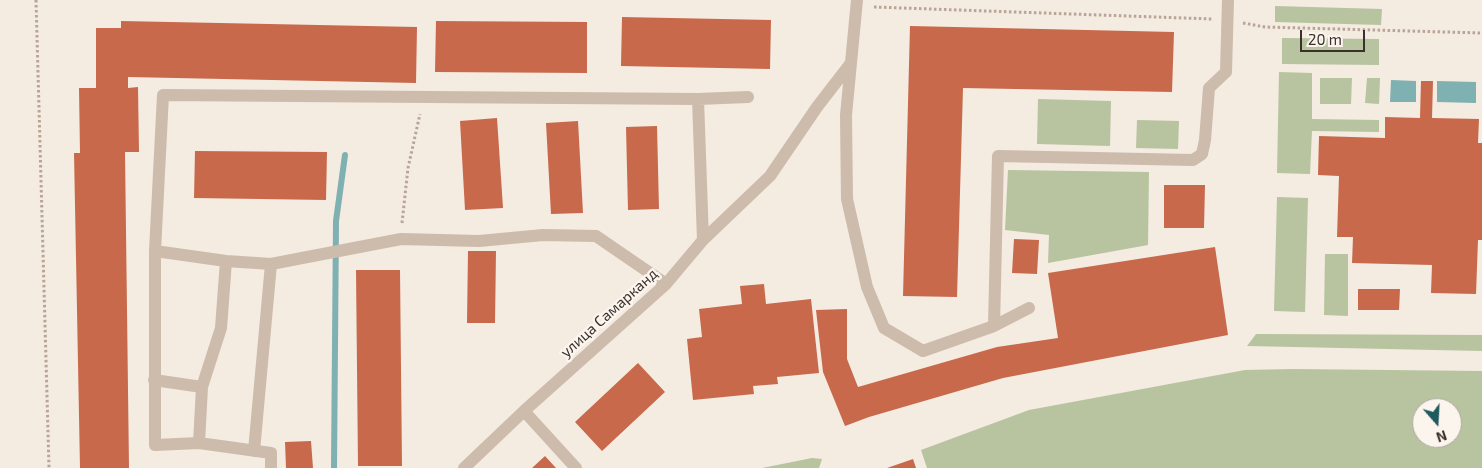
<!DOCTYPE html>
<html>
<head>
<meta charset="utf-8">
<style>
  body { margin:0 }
  #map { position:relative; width:1482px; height:468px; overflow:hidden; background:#f4ebe1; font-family:"Exo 2",sans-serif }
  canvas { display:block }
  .north { position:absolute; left:1412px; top:398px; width:50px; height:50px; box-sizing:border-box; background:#fbf5ee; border:1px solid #aea6a0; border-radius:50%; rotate:161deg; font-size:14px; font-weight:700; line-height:20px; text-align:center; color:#3b302b }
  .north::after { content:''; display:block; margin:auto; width:18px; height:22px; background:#1f5a5e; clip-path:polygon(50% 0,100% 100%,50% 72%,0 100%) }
  .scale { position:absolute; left:1300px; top:30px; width:65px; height:22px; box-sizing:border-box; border:2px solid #3b302b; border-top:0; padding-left:6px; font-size:15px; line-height:18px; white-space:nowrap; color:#3b302b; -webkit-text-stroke:4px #fbf5ee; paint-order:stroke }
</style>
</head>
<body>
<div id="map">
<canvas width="1482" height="468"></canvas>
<div class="north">N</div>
<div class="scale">20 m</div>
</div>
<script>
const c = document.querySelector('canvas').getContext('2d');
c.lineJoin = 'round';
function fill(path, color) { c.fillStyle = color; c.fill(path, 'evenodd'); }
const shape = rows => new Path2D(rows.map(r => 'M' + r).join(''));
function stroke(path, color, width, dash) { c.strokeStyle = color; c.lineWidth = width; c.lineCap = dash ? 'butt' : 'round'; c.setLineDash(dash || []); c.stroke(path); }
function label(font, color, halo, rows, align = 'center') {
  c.font = font + ' "Exo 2",sans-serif'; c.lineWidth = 5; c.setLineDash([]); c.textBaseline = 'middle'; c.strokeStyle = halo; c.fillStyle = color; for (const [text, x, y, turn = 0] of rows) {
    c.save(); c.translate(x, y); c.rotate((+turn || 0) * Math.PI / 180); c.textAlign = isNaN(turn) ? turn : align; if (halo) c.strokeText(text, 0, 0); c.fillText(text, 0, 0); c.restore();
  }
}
fill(shape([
  [1275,6,1382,9,1381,25,1275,22],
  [1282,38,1379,39,1379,65,1282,64],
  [1279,72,1312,73,1312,119,1379,120,1379,132,1312,131,1310,174,1277,173],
  [1320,78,1352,78,1351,104,1320,104],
  [1367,78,1380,78,1379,104,1365,103],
  [1038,99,1111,101,1110,146,1037,144],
  [1137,120,1179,121,1178,149,1136,148],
  [1008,170,1149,172,1148,245,1048,263,1049,235,1005,230],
  [1277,197,1308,198,1305,312,1274,311],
  [1325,254,1348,254,1348,316,1324,315],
  [1256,334,1482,335,1482,351,1247,346],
  [1293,369,1482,371,1482,468,927,468,921,450,1029,410,1245,370],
  [1422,408,1452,408,1452,438,1422,438],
  [812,458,822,459,819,468,762,468]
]), '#b8c4a0');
fill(shape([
  [1391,80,1416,81,1416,102,1390,102],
  [1437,81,1476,82,1476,103,1437,102]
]), '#7fb0b2');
stroke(shape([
  [334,468,336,221,345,155]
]), '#7fb0b2', 6);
fill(shape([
  [622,17,771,20,770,69,621,66],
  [121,21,417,27,416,83,128,77,128,88,138,87,139,152,125,152,129,468,80,468,74,153,80,153,79,88,96,88,96,28,121,28],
  [436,21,587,22,587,73,435,72],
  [910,26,1174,32,1172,92,963,88,957,297,903,296],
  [1421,81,1433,81,1432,118,1479,119,1478,143,1482,143,1482,240,1478,240,1476,294,1431,293,1432,265,1352,263,1353,237,1337,237,1339,176,1318,175,1319,136,1385,138,1385,117,1420,118],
  [497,118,503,208,465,210,460,121],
  [578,121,583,213,551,214,546,123],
  [657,126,659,209,628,210,626,127],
  [195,151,327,152,326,200,194,198],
  [1164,185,1205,185,1204,228,1164,228],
  [1014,239,1039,240,1037,274,1012,273],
  [1215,247,1228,335,1003,378,869,417,845,426,823,372,816,310,847,309,847,359,858,387,997,347,1058,338,1048,273],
  [468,251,496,251,495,323,467,323],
  [356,270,400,270,402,466,358,466],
  [764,284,766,304,811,299,819,373,777,377,778,384,753,386,754,394,693,400,687,339,702,337,699,309,742,304,740,286],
  [1358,289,1400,289,1399,310,1358,310],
  [638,363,665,392,602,451,575,422],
  [311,441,313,468,286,468,285,442],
  [545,456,556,468,532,468],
  [913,459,916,468,887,468]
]), '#c8694b');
stroke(shape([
  [36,0,49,468],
  [874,7,1212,19],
  [1243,23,1265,27,1482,33],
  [402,223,408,168,420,114]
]), '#b9a596', 3, [2.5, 2.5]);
stroke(shape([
  [857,0,846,115,847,199,867,287,884,328,923,351,994,326,1029,308],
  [698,99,703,240],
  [155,251,226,261,271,264,401,239,479,241,543,235,596,236,666,284],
  [994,326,998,156,1193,160,1202,154,1205,140,1209,88,1226,72,1228,0],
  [154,380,202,387,221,328,226,261],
  [524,411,576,468],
  [199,443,202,387],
  [254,451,271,264],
  [271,468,271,453,199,443,155,445,155,251,163,95,698,99,748,97],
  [464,468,524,411,666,284,703,240,770,176,817,107,851,63]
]), '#cdbbac', 12);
label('15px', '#3b302b', '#fbf5ee', [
  ["улица Самарканд",609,313,-42]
]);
</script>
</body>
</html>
